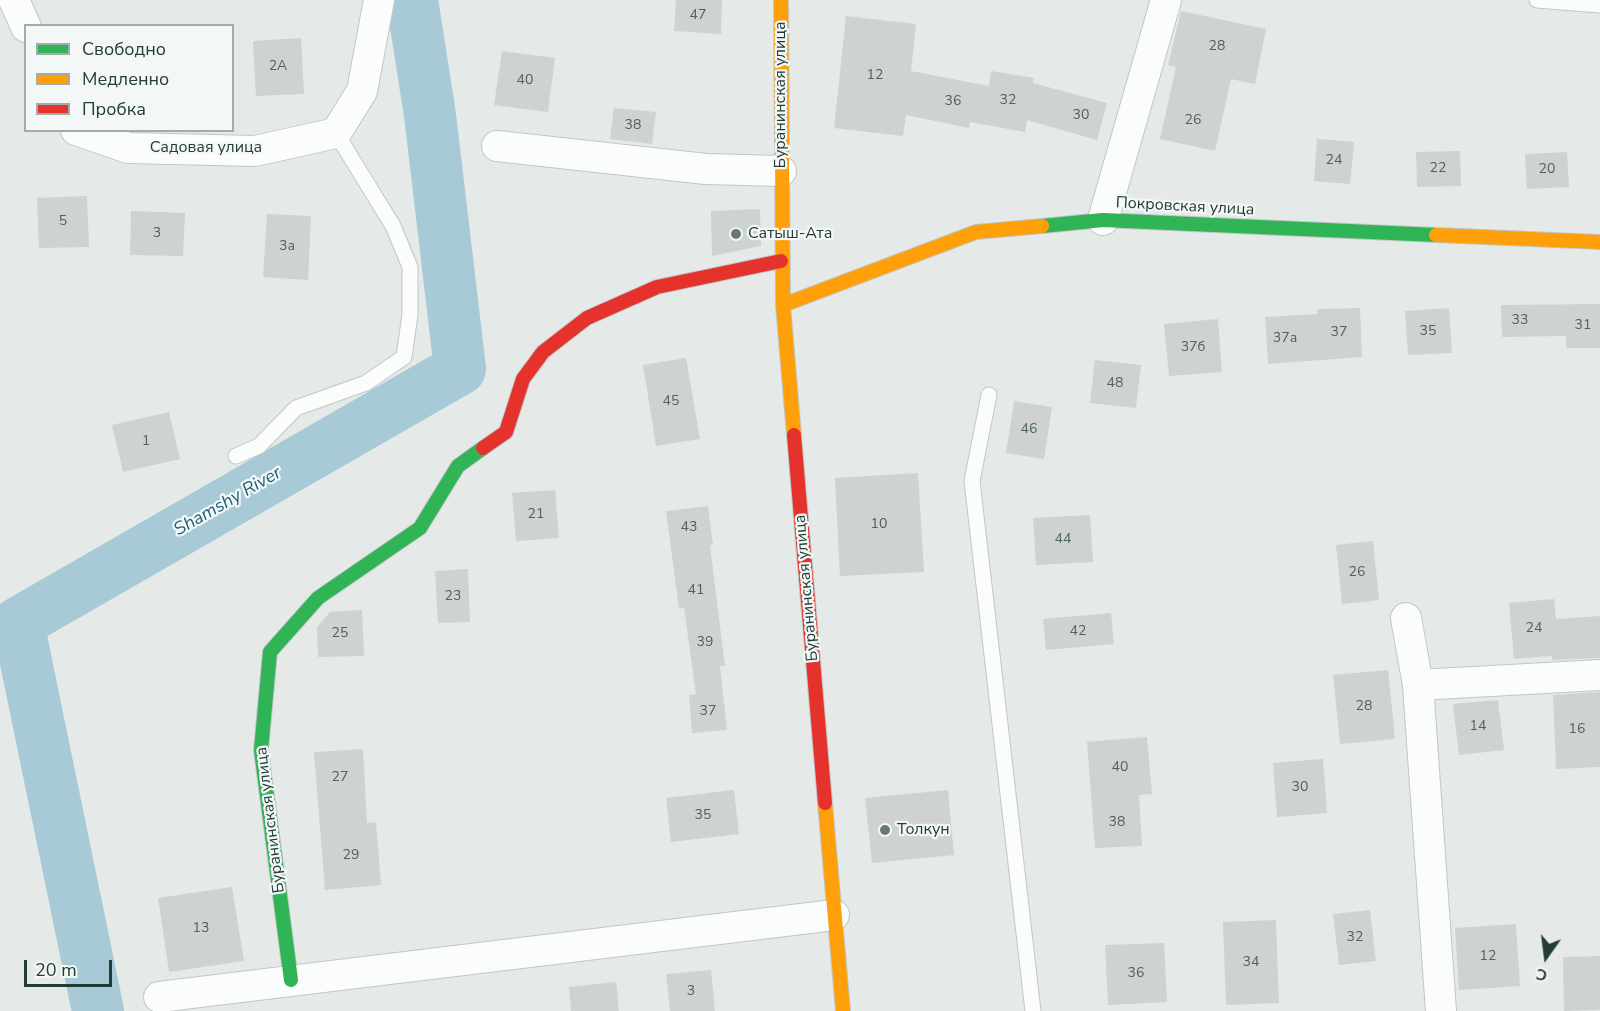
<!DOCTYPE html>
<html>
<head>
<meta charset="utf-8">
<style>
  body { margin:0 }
  #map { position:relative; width:1600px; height:1011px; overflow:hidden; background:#e5eae8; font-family:"Nunito Sans",sans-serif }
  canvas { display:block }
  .legend { position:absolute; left:24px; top:24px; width:210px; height:108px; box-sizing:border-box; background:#f3f8f6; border:2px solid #a0adaa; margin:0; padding:8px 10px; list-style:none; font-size:18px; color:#233c38 }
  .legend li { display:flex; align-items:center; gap:12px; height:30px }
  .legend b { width:30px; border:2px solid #a0adaa }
  .north { position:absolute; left:1516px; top:927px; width:60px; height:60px; -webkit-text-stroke:4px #f3f8f6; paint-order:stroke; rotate:194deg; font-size:16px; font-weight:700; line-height:24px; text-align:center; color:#233c38 }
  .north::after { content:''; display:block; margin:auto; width:21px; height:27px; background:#233c38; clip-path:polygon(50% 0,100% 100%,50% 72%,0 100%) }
  .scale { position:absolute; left:24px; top:960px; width:88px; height:27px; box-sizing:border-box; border:3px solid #233c38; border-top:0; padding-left:8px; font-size:18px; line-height:21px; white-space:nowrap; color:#233c38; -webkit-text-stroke:4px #f3f8f6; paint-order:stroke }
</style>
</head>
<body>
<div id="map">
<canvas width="1600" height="1011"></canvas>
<ul class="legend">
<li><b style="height:8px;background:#30b455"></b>Свободно</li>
<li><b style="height:8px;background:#ff9f0a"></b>Медленно</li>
<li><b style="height:8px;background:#e5322d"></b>Пробка</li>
</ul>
<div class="north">С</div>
<div class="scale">20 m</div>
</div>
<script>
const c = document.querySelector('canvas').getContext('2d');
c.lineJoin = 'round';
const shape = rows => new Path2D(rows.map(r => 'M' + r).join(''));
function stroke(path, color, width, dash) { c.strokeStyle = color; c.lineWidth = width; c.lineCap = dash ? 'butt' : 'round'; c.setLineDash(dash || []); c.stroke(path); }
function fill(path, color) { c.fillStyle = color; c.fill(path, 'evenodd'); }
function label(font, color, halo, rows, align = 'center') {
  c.font = font + ' "Nunito Sans",sans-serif'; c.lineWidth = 4.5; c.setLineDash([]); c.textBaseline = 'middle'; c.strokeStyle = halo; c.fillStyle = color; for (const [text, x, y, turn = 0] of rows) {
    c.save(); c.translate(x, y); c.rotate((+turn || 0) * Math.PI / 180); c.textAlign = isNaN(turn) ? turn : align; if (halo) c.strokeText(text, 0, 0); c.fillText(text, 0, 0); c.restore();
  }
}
stroke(shape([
  [98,1011,18,623,460,369,430,115,412,0]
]), '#a7cad6', 52);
fill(shape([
  [676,0,722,0,721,34,674,31],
  [1181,11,1266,29,1255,84,1231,79,1215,151,1160,139,1176,67,1168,65],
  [846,16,916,24,911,71,989,86,991,71,1034,78,1033,83,1107,103,1097,140,1027,120,1025,132,970,122,969,128,906,115,903,136,834,128],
  [301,38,304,94,256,96,253,41],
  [502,51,555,58,548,112,494,105],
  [614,108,656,112,652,144,610,139],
  [1317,139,1354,142,1350,184,1314,181],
  [1460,151,1461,186,1417,187,1416,152],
  [1567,152,1569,187,1527,189,1525,154],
  [87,196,89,247,39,248,37,198],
  [760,209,761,246,712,256,711,211],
  [131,211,185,213,183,256,130,255],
  [267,214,311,216,308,280,263,277],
  [1600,304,1600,348,1566,348,1566,336,1502,337,1501,305],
  [1360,308,1362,357,1268,364,1265,317,1317,314,1317,309],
  [1449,308,1452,353,1408,355,1405,311],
  [1218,319,1222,372,1169,376,1164,324],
  [686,358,700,439,656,446,643,365],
  [1095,360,1141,365,1136,408,1090,403],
  [1014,401,1052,407,1044,459,1006,453],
  [169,412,180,459,123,472,112,425],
  [918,473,924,572,840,576,835,478],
  [555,490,559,538,516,541,512,493],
  [708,506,713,545,710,545,725,666,720,666,727,730,692,733,689,695,696,694,684,608,679,609,666,511],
  [1090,515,1093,562,1036,565,1033,518],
  [1373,541,1379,600,1342,604,1336,545],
  [468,569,470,622,438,623,435,571],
  [1554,599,1556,619,1600,616,1600,658,1552,660,1552,656,1514,659,1509,603],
  [362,610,364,656,318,657,317,627,330,612],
  [1111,613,1114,644,1046,650,1043,619],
  [1388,670,1395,739,1340,744,1333,675],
  [1600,692,1600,767,1556,769,1553,695],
  [1498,700,1504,750,1459,755,1453,704],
  [1147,737,1152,794,1139,795,1142,846,1095,848,1087,742],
  [363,749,367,823,376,822,381,885,325,890,314,752],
  [1323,759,1327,813,1277,817,1273,763],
  [734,790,739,834,671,842,666,798],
  [948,790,954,855,872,863,865,798],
  [232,887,244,961,169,972,158,898],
  [1370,910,1376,961,1339,965,1333,914],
  [1276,920,1279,1003,1226,1005,1223,922],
  [1516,924,1520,986,1459,990,1455,928],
  [1164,943,1167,1002,1108,1005,1105,945],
  [1600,956,1600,1010,1564,1011,1563,957],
  [711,970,715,1011,670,1011,666,974],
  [616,982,619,1011,571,1011,569,987]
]), '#ced2d1');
const lane = shape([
  [1537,0,1600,5],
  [989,395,972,481,1033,1011],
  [236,456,259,446,296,408,366,383,404,357,410,314,410,267,393,226,336,133]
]);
const street = shape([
  [14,0,26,27],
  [76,130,128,148,255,151,336,133,362,91,379,0],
  [497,146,706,169,781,171],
  [1103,220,1166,0],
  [1406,618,1418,685,1441,1011],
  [1418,685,1600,675],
  [159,997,834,915]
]);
const fast = shape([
  [1042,226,1103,220,1436,235],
  [291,980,261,750,270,652,318,598,420,528,458,466,483,448]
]);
const slow = shape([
  [781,0,783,305,794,435],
  [1436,235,1600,242],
  [783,305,976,232,1042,226],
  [825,803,843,1011]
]);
const jam = shape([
  [794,435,825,803],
  [483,448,506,432,523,379,543,352,587,318,657,287,781,261]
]);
stroke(lane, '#c2c7c5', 17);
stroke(street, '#c2c7c5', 32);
stroke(fast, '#c0c7c5', 16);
stroke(slow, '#c0c7c5', 16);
stroke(jam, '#c0c7c5', 16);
stroke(lane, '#fbfcfc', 15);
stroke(street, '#fbfcfc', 30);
stroke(fast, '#30b455', 14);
stroke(slow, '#ff9f0a', 14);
stroke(jam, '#e5322d', 14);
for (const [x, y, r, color] of [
  [736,234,6,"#677976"],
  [885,830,6,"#677976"]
]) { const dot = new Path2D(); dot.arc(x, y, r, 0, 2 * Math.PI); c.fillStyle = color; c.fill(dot); stroke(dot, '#f3f8f6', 2); }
label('14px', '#4e625f', null, [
  ["47",698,16],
  ["28",1217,47],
  ["2А",278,67],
  ["12",875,76],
  ["40",525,81],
  ["32",1008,101],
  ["36",953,102],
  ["30",1081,116],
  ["26",1193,121],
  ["38",633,126],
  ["24",1334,161],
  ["22",1438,169],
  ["20",1547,170],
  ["5",63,222],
  ["3",157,234],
  ["3а",287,247],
  ["33",1520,321],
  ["31",1583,326],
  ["35",1428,332],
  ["37",1339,333],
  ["37а",1285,339],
  ["37б",1193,348],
  ["48",1115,384],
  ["45",671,402],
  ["46",1029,430],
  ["1",146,442],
  ["21",536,515],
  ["10",879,525],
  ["43",689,528],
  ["44",1063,540],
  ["26",1357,573],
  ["41",696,591],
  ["23",453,597],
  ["24",1534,629],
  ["42",1078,632],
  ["25",340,634],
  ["39",705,643],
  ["28",1364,707],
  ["37",708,712],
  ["14",1478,727],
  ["16",1577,730],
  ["40",1120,768],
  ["27",340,778],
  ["30",1300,788],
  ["35",703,816],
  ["38",1117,823],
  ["29",351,856],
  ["13",201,929],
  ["32",1355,938],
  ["12",1488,957],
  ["34",1251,963],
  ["36",1136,974],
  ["3",691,992]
]);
label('16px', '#233c38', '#f3f8f6', [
  ["Буранинская улица",781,95,-90],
  ["Садовая улица",206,148],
  ["Покровская улица",1185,207,3],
  ["Буранинская улица",807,588,-95],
  ["Буранинская улица",271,820,-97]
]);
label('16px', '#233c38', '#f3f8f6', [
  ["Сатыш-Ата",748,234],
  ["Толкун",897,830]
], 'left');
label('italic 18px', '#205e76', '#f3f8f6', [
  ["Shamshy River",228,502,-30]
]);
</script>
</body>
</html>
